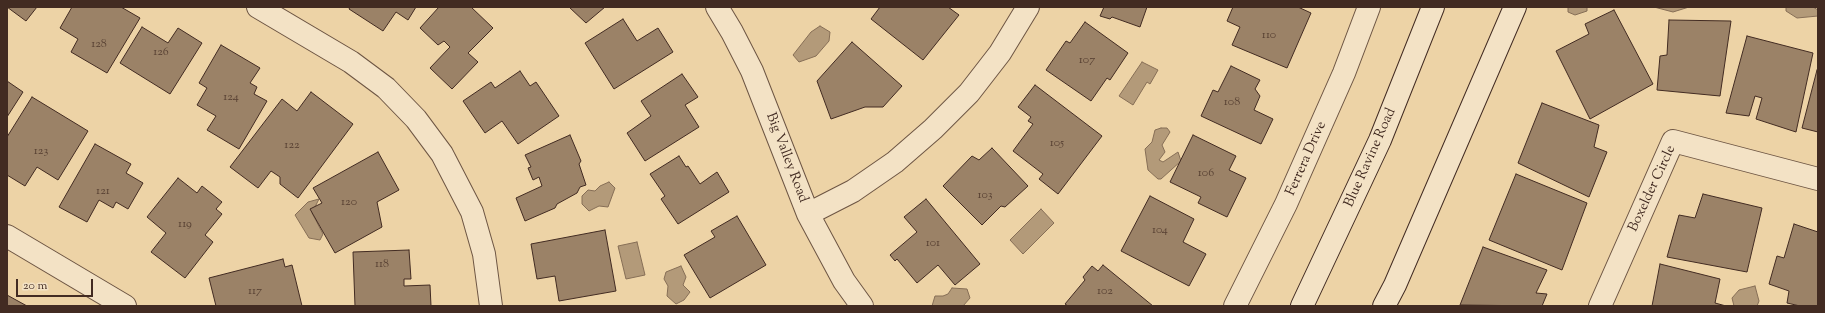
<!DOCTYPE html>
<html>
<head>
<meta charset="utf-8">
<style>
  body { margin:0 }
  #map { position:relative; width:1825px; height:313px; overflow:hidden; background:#edd3a6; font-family:"Sorts Mill Goudy",serif }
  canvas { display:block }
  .frame { position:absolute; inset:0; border:8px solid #422b22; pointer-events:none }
  .scale { position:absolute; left:16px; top:279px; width:77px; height:18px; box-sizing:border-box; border:2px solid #422b22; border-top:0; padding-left:5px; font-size:12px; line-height:14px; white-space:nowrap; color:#422b22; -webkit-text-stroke:3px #f3e2c5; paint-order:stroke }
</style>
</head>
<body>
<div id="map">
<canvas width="1825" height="313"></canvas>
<div class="frame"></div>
<div class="scale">20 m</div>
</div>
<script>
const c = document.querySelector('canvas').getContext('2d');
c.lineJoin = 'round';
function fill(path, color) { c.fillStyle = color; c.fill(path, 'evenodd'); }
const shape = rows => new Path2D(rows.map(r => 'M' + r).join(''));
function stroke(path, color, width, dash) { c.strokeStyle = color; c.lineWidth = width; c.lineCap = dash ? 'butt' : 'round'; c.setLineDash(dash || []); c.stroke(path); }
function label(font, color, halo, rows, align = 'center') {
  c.font = font + ' "Sorts Mill Goudy",serif'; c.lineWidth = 3; c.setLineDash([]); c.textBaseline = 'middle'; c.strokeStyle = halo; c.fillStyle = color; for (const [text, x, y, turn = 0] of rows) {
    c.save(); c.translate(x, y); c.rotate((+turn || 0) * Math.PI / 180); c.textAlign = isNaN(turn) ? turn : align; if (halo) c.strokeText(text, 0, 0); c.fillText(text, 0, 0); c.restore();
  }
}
const water = shape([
  [1568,7,1587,7,1587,11,1575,15,1568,12,1568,7],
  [1654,7,1689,7,1673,12,1654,7],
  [1786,7,1813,7,1818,10,1818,16,1797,18,1786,11,1786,7],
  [820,26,830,32,829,41,816,56,799,62,793,55,811,32,820,26],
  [1142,62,1158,70,1150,84,1147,82,1133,105,1119,96,1142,62],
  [1161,128,1167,128,1170,132,1162,145,1165,152,1159,160,1163,162,1178,152,1181,161,1161,179,1158,179,1148,170,1145,149,1152,142,1155,130,1161,128],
  [609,182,615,188,608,207,599,206,589,211,582,204,582,196,588,190,595,191,600,186,609,182],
  [319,199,312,213,323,234,320,240,309,238,295,215,308,202,319,199],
  [1041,209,1054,223,1023,254,1010,240,1041,209],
  [637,242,645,275,626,279,618,246,637,242],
  [681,266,686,277,683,285,690,292,684,300,676,304,667,296,668,286,664,279,666,272,681,266],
  [1755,286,1759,301,1757,306,1734,306,1732,298,1739,290,1755,286],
  [952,288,967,289,970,298,963,306,932,306,935,296,943,296,948,294,952,288]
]);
fill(water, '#b39a79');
stroke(water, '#866e56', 1);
const building = shape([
  [7,7,37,7,26,21,7,7],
  [72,7,121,7,140,18,107,73,71,52,78,39,60,28,72,7],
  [350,7,416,7,408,20,396,12,383,31,349,9,350,7],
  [439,7,471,7,493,28,468,53,478,62,452,89,430,68,450,47,444,41,438,45,420,28,439,7],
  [569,7,605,7,586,23,569,7],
  [880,7,948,7,959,15,923,60,871,19,880,7],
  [1104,7,1147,7,1140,27,1112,17,1110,19,1100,16,1104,7],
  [1233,7,1298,7,1311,13,1287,68,1232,45,1240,27,1227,21,1233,7],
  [1614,10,1653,84,1590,119,1556,51,1589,34,1585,24,1614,10],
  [623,19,637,41,658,28,673,52,614,89,585,43,623,19],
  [1669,20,1731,21,1720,96,1657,90,1660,56,1667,55,1669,20],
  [1085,22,1128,53,1110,80,1107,78,1091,101,1046,70,1066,41,1070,43,1085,22],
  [142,27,168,43,178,28,202,43,170,94,120,63,142,27],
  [1747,36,1813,53,1796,132,1756,119,1762,98,1755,96,1749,116,1726,113,1747,36],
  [852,42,902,86,883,107,865,107,831,119,817,81,852,42],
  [221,45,260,68,250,83,257,87,254,94,267,101,239,149,207,130,216,116,197,105,207,88,199,83,221,45],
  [1231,66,1260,80,1255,89,1260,96,1254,110,1273,119,1261,144,1201,116,1213,90,1218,92,1231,66],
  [1817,70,1818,70,1818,132,1802,128,1817,70],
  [520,71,530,86,536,82,559,116,518,144,502,121,485,133,463,101,491,82,495,88,520,71],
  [682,74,698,97,685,105,699,127,645,161,627,133,651,116,641,101,682,74],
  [7,81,23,92,7,117,7,81],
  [1035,85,1102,136,1058,194,1039,179,1043,174,1013,151,1033,124,1028,121,1031,117,1018,107,1035,85],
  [311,92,353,124,298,198,280,184,280,177,271,171,258,188,230,167,282,99,297,111,311,92],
  [32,97,88,131,58,180,37,167,25,186,7,175,7,137,32,97],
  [1542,103,1599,125,1594,147,1607,152,1589,197,1518,163,1542,103],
  [570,135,581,161,579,164,586,185,580,187,577,193,557,204,555,208,525,221,516,198,542,186,539,177,533,180,528,168,531,167,525,155,570,135],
  [1193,135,1236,156,1229,170,1246,178,1227,217,1198,203,1201,197,1170,182,1193,135],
  [95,144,131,164,126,173,143,183,128,209,116,202,113,208,99,200,87,222,59,207,95,144],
  [992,148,1028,186,1005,207,1001,206,982,225,943,186,972,156,979,160,992,148],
  [378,152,399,190,377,202,382,227,335,253,310,209,322,203,313,188,378,152],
  [679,156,686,167,688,166,700,184,717,172,729,192,678,224,661,199,665,196,650,174,679,156],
  [1516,174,1587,203,1562,270,1489,240,1516,174],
  [178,178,197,193,202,186,222,202,216,209,222,214,205,235,213,242,185,278,151,252,166,233,147,217,178,178],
  [1703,194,1762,208,1747,272,1667,257,1679,215,1695,218,1703,194],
  [1150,196,1194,219,1183,242,1206,254,1189,286,1121,251,1150,196],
  [926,199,980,264,955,285,938,265,917,283,897,259,895,261,890,255,917,232,904,217,926,199],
  [737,216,766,265,710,298,684,255,715,237,711,231,737,216],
  [1794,224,1818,232,1818,306,1800,306,1787,303,1789,291,1769,284,1777,256,1784,258,1794,224],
  [605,230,616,291,559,301,555,276,537,279,531,244,605,230],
  [1483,247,1547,270,1536,293,1547,294,1542,306,1460,305,1483,247],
  [409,250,411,279,404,279,404,286,430,285,431,306,355,306,353,252,409,250],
  [283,259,285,267,292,265,302,306,216,306,209,278,283,259],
  [1660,264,1720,279,1715,303,1726,306,1652,306,1660,264],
  [1103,265,1153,306,1068,306,1065,304,1085,280,1083,277,1092,266,1098,271,1103,265],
  [7,295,27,306,7,306,7,295]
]);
fill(building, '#9b8267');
stroke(building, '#422b22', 1);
const street = shape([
  [258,7,351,62,386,88,416,119,442,154,472,212,484,254,491,306],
  [717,7,732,32,752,71,808,214,844,281,862,306],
  [808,214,853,191,895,162,933,129,969,93,1000,53,1028,7],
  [7,236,125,306],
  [1235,306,1286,204,1344,73,1369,7],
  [1600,306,1673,141,1818,179]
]);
const secondary = shape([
  [1302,306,1380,140,1433,7],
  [1384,306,1395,285,1515,7]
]);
stroke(street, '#6d5543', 24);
stroke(secondary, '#422b22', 24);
stroke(street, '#f3e2c5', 22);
stroke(secondary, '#f3e2c5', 22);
label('12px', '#584133', null, [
  ["110",1269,36],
  ["128",99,45],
  ["126",161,53],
  ["107",1087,61],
  ["124",231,98],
  ["108",1232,103],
  ["105",1057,144],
  ["122",292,146],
  ["123",41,152],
  ["106",1206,174],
  ["121",103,192],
  ["103",985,196],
  ["120",349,203],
  ["119",185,225],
  ["104",1160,231],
  ["101",933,244],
  ["118",382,265],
  ["117",255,292],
  ["102",1105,292]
]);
label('14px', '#422b22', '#f3e2c5', [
  ["Big Valley Road",786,158,69],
  ["Blue Ravine Road",1371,158,-66],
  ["Ferrera Drive",1307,159,-66],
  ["Boxelder Circle",1653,189,-65]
]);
</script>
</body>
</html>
